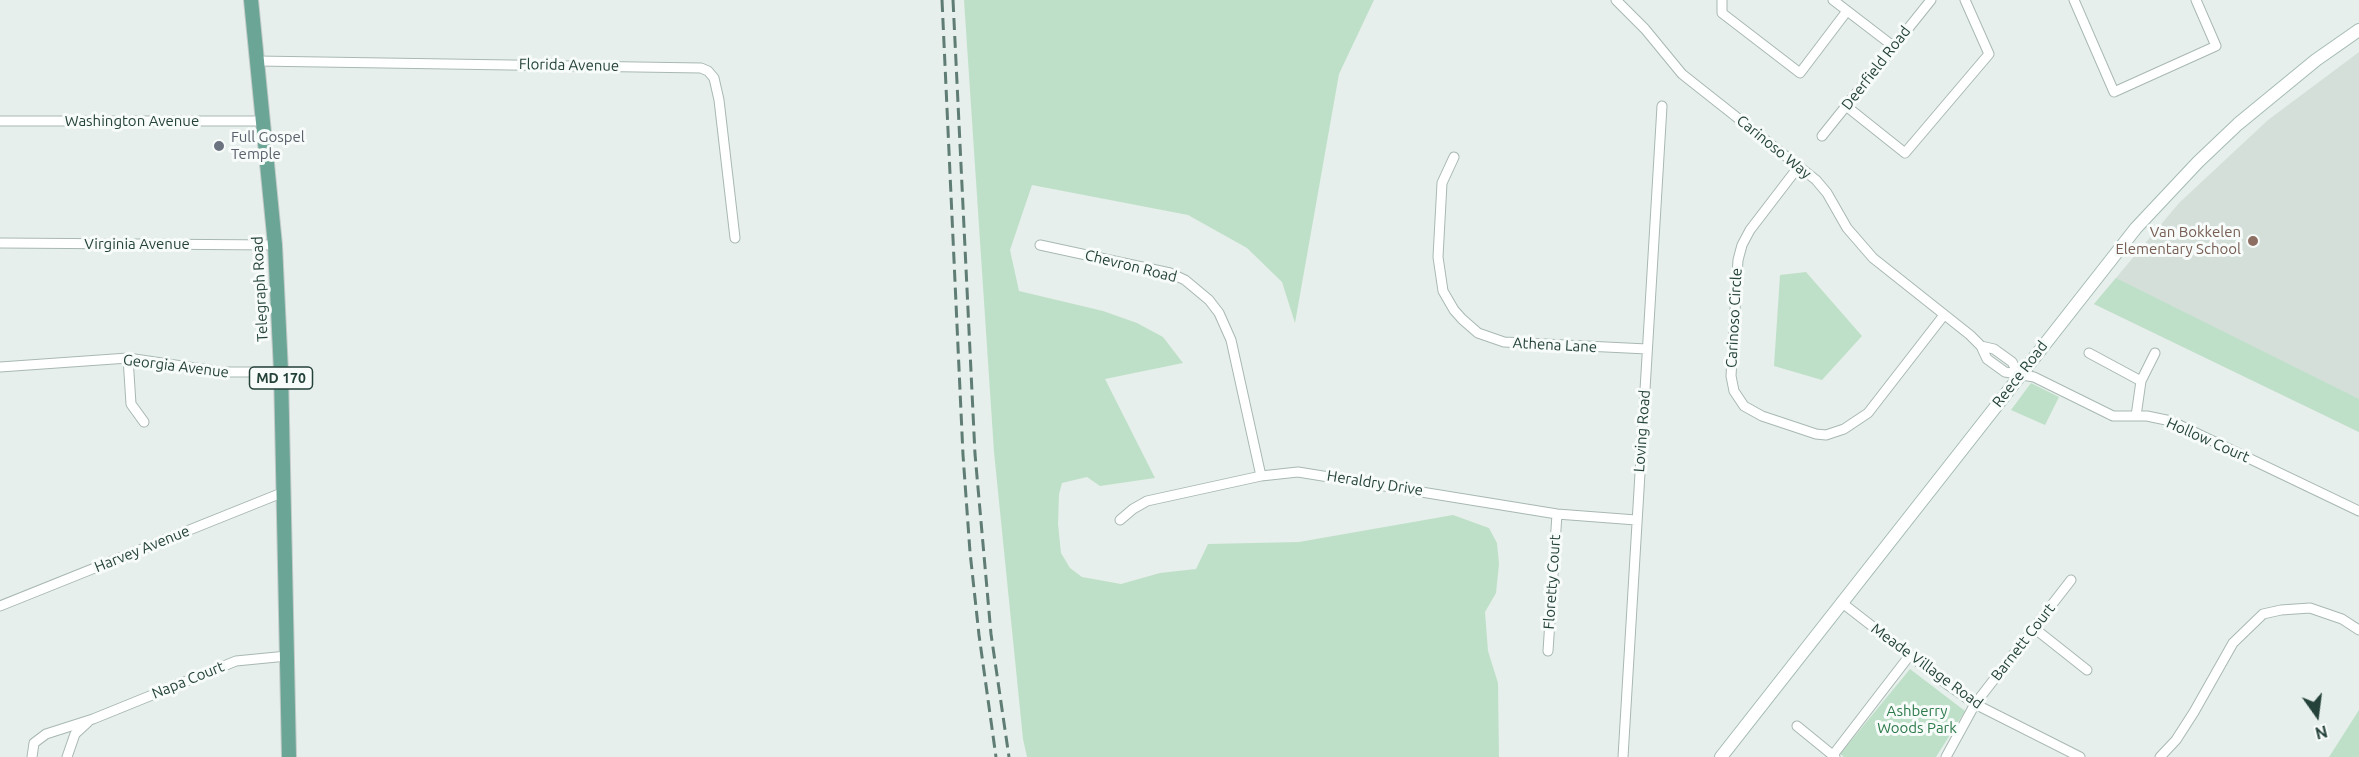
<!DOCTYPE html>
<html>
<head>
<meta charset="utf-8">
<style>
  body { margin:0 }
  #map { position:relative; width:2359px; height:757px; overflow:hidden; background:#e6efeb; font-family:Ubuntu,sans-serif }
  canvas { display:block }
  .north { position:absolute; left:2287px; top:685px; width:60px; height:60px; -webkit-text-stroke:4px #f7fbf9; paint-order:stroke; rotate:166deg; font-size:16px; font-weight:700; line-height:24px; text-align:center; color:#24423a }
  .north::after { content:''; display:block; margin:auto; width:21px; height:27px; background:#24423a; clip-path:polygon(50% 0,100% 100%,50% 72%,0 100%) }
</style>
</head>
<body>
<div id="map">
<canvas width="2359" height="757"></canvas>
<div class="north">N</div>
</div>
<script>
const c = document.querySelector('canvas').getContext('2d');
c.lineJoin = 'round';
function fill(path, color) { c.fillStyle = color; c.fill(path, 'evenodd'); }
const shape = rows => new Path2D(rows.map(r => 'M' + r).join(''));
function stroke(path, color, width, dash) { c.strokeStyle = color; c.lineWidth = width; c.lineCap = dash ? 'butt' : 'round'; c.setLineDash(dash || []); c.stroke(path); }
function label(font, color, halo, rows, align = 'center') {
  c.font = font + ' Ubuntu,sans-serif'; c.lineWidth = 6; c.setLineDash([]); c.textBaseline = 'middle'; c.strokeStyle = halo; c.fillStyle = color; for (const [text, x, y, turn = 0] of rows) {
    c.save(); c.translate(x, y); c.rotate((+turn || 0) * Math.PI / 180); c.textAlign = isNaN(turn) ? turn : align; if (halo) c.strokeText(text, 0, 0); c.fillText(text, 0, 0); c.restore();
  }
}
fill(shape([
  [2359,52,2359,432,2094,304,2179,203,2268,120]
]), '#d4dfda');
fill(shape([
  [964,0,1374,0,1339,74,1295,323,1282,282,1247,248,1188,215,1032,185,1010,250,1019,291,1103,311,1137,323,1163,337,1183,363,1105,379,1155,478,1100,486,1087,477,1062,483,1059,494,1058,524,1061,553,1070,568,1082,577,1121,584,1160,573,1196,569,1208,544,1299,542,1453,515,1489,528,1497,543,1499,564,1496,593,1485,612,1488,651,1498,683,1499,757,1027,757,1023,739,994,452],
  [1806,272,1862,336,1822,380,1774,366,1780,275],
  [2116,278,2359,399,2359,432,2094,304],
  [2031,383,2059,397,2045,425,2011,410],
  [1910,669,1965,711,1936,757,1844,757,1840,754],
  [2359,710,2359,757,2329,757]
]), '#bfe0c8');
const minor = shape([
  [1616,0,1645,29,1682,74,1816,180,1827,193,1847,228,1873,258,1970,335,1981,346,1987,359,2005,372,2034,377,2113,416,2147,416,2171,421,2359,511],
  [1722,0,1722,13,1800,73,1847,11],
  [1833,0,1893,46],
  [2074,0,2114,92,2216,46,2196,0],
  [257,61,701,68,708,71,714,78,719,100,735,238],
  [1846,106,1905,153,1989,54,1965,0],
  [0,121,264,121],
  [1822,136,1931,0],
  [1454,157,1442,183,1438,257,1443,291,1454,310,1462,319,1478,333,1504,342,1647,349],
  [1799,166,1750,230,1742,245,1738,260,1731,376,1734,391,1744,406,1762,416,1816,434,1826,435,1844,429,1868,413,1944,315],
  [0,243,275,245],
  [1040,245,1170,273,1185,280,1209,300,1219,313,1231,340,1261,476],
  [1981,346,1994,349,2012,362,2019,375],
  [2089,353,2141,381,2136,416],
  [128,358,131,404,144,422],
  [0,367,128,358,222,372,281,372],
  [2141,381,2155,353],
  [1120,520,1133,509,1147,501,1261,476,1298,472,1557,514,1636,520],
  [1841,602,1944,682,1975,704,2080,757],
  [0,606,284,492],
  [2034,628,2087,670],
  [1548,651,1557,514],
  [1797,726,1835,757],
  [1833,755,1910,655],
  [32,757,34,743,46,734,93,719,236,661,287,656],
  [67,757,75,734,88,722],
  [1623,757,1662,106],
  [1946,757,1975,704,2071,580],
  [2160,757,2176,740,2194,712,2233,643,2263,614,2281,610,2310,608,2342,619,2359,630]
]);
const secondary = shape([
  [1721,757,2136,228,2198,162,2238,124,2316,60,2359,30]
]);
const primary = shape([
  [251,0,275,245,281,372,289,757]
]);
stroke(minor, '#a8b8b2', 11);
stroke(secondary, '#a4bbb3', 14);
stroke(primary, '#c2cac8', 16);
stroke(minor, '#fff', 9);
stroke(secondary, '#fff', 12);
stroke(primary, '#6aa596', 14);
stroke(shape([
  [942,0,963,455,970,552,979,635,996,757],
  [953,0,975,454,991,634,1009,757]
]), '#5f7d75', 3, [12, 6]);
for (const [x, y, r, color] of [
  [219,146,6,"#6b7280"],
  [2253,241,6,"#8d6e63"]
]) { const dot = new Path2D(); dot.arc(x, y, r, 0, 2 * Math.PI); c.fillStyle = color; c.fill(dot); stroke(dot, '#f7fbf9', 2); }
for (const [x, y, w] of [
  [281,378,63]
]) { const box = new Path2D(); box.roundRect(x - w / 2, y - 11, w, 22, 4.5); c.fillStyle = '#f7fbf9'; c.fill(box); stroke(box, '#24423a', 1.5); }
label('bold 14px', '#24423a', null, [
  ["MD 170",281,378]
]);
label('15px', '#24423a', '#f7fbf9', [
  ["Florida Avenue",569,65,1],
  ["Deerfield Road",1876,68,-52],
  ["Washington Avenue",132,121],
  ["Carinoso Way",1774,147,39],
  ["Virginia Avenue",137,244],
  ["Chevron Road",1131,266,14],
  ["Telegraph Road",260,289,-93],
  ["Carinoso Circle",1734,318,-87],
  ["Athena Lane",1555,345,3],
  ["Georgia Avenue",176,366,7],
  ["Reece Road",2020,374,-52],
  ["Loving Road",1642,431,-86],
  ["Hollow Court",2208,440,24],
  ["Heraldry Drive",1375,483,9],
  ["Harvey Avenue",142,549,-22],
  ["Floretty Court",1552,582,-86],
  ["Barnett Court",2023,642,-52],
  ["Meade Village Road",1927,666,36],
  ["Napa Court",188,680,-22]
]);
label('15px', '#5b616d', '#f7fbf9', [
  ["Full Gospel",231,137],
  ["Temple",231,154]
], 'left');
label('15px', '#785e54', '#f7fbf9', [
  ["Van Bokkelen",2241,232],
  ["Elementary School",2241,249]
], 'right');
label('15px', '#2d7a4b', '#f7fbf9', [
  ["Ashberry",1917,711],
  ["Woods Park",1917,728]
]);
</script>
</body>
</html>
